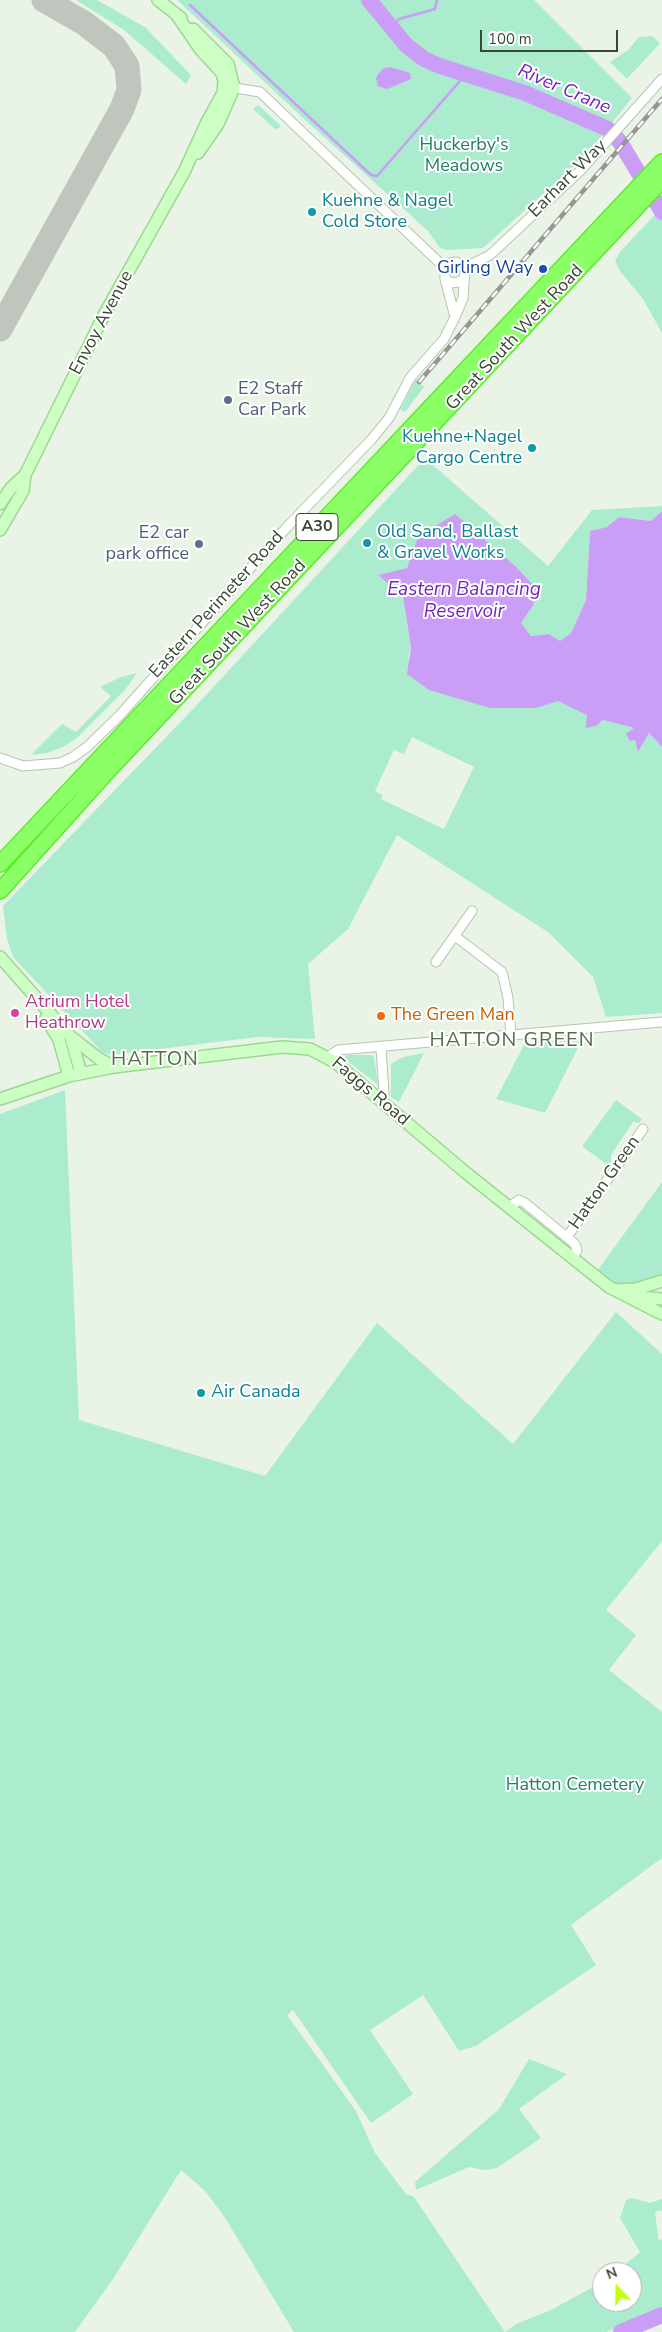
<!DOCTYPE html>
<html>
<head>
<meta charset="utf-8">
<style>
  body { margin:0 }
  #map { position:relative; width:662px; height:2332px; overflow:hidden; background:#e9f4e6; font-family:"Nunito Sans",sans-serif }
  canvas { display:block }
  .north { position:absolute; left:592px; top:2262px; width:50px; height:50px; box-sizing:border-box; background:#fff; border:1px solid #b0b5ae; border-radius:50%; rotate:339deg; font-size:14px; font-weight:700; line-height:20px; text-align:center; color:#3a4734 }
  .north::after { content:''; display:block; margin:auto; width:18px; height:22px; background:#c4ff12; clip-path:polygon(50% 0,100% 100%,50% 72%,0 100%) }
  .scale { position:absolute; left:480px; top:30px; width:138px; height:22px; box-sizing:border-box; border:2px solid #3a4734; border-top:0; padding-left:6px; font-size:15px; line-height:18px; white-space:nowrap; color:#3a4734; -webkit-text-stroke:4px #fff; paint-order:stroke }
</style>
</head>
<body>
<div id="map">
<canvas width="662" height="2332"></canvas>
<div class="north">N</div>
<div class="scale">100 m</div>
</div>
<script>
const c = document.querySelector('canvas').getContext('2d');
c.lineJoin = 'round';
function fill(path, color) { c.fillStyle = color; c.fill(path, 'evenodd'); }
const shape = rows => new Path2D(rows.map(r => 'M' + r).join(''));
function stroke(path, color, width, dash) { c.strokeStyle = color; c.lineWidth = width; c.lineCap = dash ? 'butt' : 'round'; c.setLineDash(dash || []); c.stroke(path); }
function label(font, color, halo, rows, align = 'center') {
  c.font = font + ' "Nunito Sans",sans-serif'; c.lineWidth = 4; c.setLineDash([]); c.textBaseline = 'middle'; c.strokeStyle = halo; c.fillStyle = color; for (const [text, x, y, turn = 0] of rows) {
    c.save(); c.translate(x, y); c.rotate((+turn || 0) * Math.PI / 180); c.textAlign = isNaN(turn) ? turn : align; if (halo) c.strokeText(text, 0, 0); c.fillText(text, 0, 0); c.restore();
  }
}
fill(shape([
  [76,0,97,0,145,27,191,75,186,84,124,30],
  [177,0,534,0,632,98,585,156,483,248,447,250,440,248,428,231,302,117],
  [652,36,660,43,627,79,610,62,628,50,639,37],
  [258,105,281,126,276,130,253,109],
  [662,207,662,333,643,299,620,271,615,261,621,251],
  [416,379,424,387,405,412,400,410],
  [425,458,548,566,592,510,662,506,662,511,651,521,619,517,607,527,590,531,586,600,571,633,560,641,549,634,531,636,521,623,533,606,418,537,407,568,379,575,403,596,411,648,408,659,536,708,558,700,587,715,596,726,603,720,634,728,638,752,649,733,662,747,662,1013,606,1017,593,977,548,932,397,835,348,929,308,964,315,1039,257,1037,111,1055,102,1052,13,957,7,939,3,906,195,707],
  [412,737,474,767,444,829,381,799,383,795,375,791,394,750,404,754],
  [137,673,125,690,77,738,63,747,47,753,31,755,62,724,76,732,111,696,100,687,121,677],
  [583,1038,545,1113,496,1099,525,1043],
  [424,1053,399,1102,391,1097,391,1064,403,1057],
  [346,1055,372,1055,374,1057,378,1085,344,1058],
  [65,1090,79,1420,265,1476,377,1323,513,1444,616,1312,662,1354,662,1541,606,1610,636,1635,609,1670,662,1712,662,1858,571,1925,596,1965,476,2046,459,2051,423,1995,370,2030,413,2094,371,2123,293,2010,287,2015,356,2111,375,2153,406,2194,414,2197,505,2332,516,2324,551,2310,602,2282,602,2302,632,2302,632,2272,617,2272,640,2252,620,2218,626,2200,632,2198,650,2203,662,2199,662,2211,659,2210,655,2213,659,2241,662,2239,662,2310,606,2332,294,2332,224,2216,205,2191,181,2170,113,2279,75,2332,0,2332,0,1114],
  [616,1100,642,1119,639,1123,633,1122,611,1155,611,1162,608,1165,583,1147,583,1145],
  [662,1182,662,1275,626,1285,613,1284,597,1271],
  [529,2059,567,2074,519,2109,541,2138,497,2168,484,2170,469,2167,416,2190,415,2182,499,2109]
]), '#abeccf');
fill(shape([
  [390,67,410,73,411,79,387,89,378,86,376,78,379,73,384,68],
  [662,511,662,747,649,733,638,752,635,740,630,741,626,734,634,728,603,720,596,726,586,728,587,715,558,701,536,708,490,708,429,690,407,674,411,648,403,596,378,575,407,568,418,537,455,514,516,567,536,588,533,606,521,623,531,636,549,634,560,641,571,633,586,600,590,531,607,527,619,517,651,521]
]), '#ca9df6');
stroke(shape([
  [190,5,371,175,377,176,466,74],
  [392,28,399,19,435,9,437,0]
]), '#ca9df6', 2.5);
stroke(shape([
  [369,0,406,45,424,59,440,66,525,93,608,129,620,142,662,212],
  [621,2332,662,2315]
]), '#ca9df6', 16);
stroke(shape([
  [0,329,122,109,129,90,127,66,114,46,84,23,44,0]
]), '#c0c5be', 25);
const street = shape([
  [229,87,260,92,445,268],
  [464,268,490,255,581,170,662,79],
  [445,279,455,317],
  [0,758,23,766,60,763,73,757,87,747,120,715,287,527,371,440,389,418,410,378,444,339,455,317,463,298,465,271,462,265,456,262,450,263,445,268,445,278,450,283,459,282,464,278],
  [455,936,502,972,508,998,511,1035],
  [436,962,472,911],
  [328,1057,338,1050,662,1022],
  [380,1100,384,1094,381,1048],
  [509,1207,519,1200,525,1203,575,1244,577,1250,573,1258],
  [567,1237,643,1129]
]);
const secondary = shape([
  [158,0,181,18],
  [193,29,228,64,234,88,218,124,198,153],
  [0,504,11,488,25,475],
  [0,530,23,491,25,475,104,315,184,172,207,122,223,93,224,81,222,73,200,49,176,14],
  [0,957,70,1036,98,1058,114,1067],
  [46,1018,59,1040,69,1076],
  [71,1038,81,1073],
  [0,1099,69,1076,114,1067,282,1047,310,1049,335,1062,465,1172,609,1287,662,1314],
  [615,1290,636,1289,662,1281],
  [630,1296,662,1299]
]);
const highway = shape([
  [0,864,662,162],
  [0,891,106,773,662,180]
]);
stroke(street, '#b4c7ad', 11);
stroke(secondary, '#9cd891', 14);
stroke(highway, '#5dea29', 18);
stroke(street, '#fff', 9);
stroke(secondary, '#cdffc5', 11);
stroke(highway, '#8aff66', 15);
const rail = shape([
  [419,382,662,99]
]);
stroke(rail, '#969696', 4.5);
stroke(rail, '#fff', 2.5, [8]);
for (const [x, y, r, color] of [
  [312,212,5,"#0f9aa8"],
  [543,269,5,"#1a4fb4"],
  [228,400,5,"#5c6f8a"],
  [532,448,5,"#0f9aa8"],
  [367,543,5,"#0f9aa8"],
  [199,544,5,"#5c6f8a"],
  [15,1013,5,"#d1479c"],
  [381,1016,5,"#e8710a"],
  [201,1393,5,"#0f9aa8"]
]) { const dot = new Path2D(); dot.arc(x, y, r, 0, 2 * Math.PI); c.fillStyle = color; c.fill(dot); stroke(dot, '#fff', 2); }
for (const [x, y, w] of [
  [317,527,42]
]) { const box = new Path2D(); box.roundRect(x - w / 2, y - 13.5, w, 27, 4); c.fillStyle = '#fff'; c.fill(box); stroke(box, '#3a4734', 1); }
label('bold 16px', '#3a4734', null, [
  ["A30",317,527]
]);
label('18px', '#227e65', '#fff', [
  ["Huckerby's",464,146],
  ["Meadows",464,167],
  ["Hatton Cemetery",575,1786]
]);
label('18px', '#3a4734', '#fff', [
  ["Earhart Way",568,179,-45],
  ["Envoy Avenue",102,323,-62],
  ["Great South West Road",515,338,-47],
  ["Eastern Perimeter Road",217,605,-48],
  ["Great South West Road",238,633,-47],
  ["Faggs Road",370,1092,40],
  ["Hatton Green",605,1183,-55]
]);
label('18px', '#0d838f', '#fff', [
  ["Kuehne & Nagel",322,202],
  ["Cold Store",322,223],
  ["Kuehne+Nagel",522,438,"right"],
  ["Cargo Centre",522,459,"right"],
  ["Old Sand, Ballast",377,533],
  ["& Gravel Works",377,554],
  ["Air Canada",211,1393]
], 'left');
label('18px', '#164399', '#fff', [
  ["Girling Way",533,269]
], 'right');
label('18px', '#4e5e75', '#fff', [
  ["E2 Staff",238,390],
  ["Car Park",238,411],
  ["E2 car",189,534,"right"],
  ["park office",189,555,"right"]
], 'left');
label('18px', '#b23c85', '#fff', [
  ["Atrium Hotel",25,1003],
  ["Heathrow",25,1024]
], 'left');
label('18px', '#c56008', '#fff', [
  ["The Green Man",391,1016]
], 'left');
label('italic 19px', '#7424bd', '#fff', [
  ["River Crane",564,90,23],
  ["Eastern Balancing",464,590],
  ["Reservoir",464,612]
]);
c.letterSpacing = '1px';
label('20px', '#556b4b', '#fff', [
  ["HATTON GREEN",512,1041],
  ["HATTON",155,1060]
]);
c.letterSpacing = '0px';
</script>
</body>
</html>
